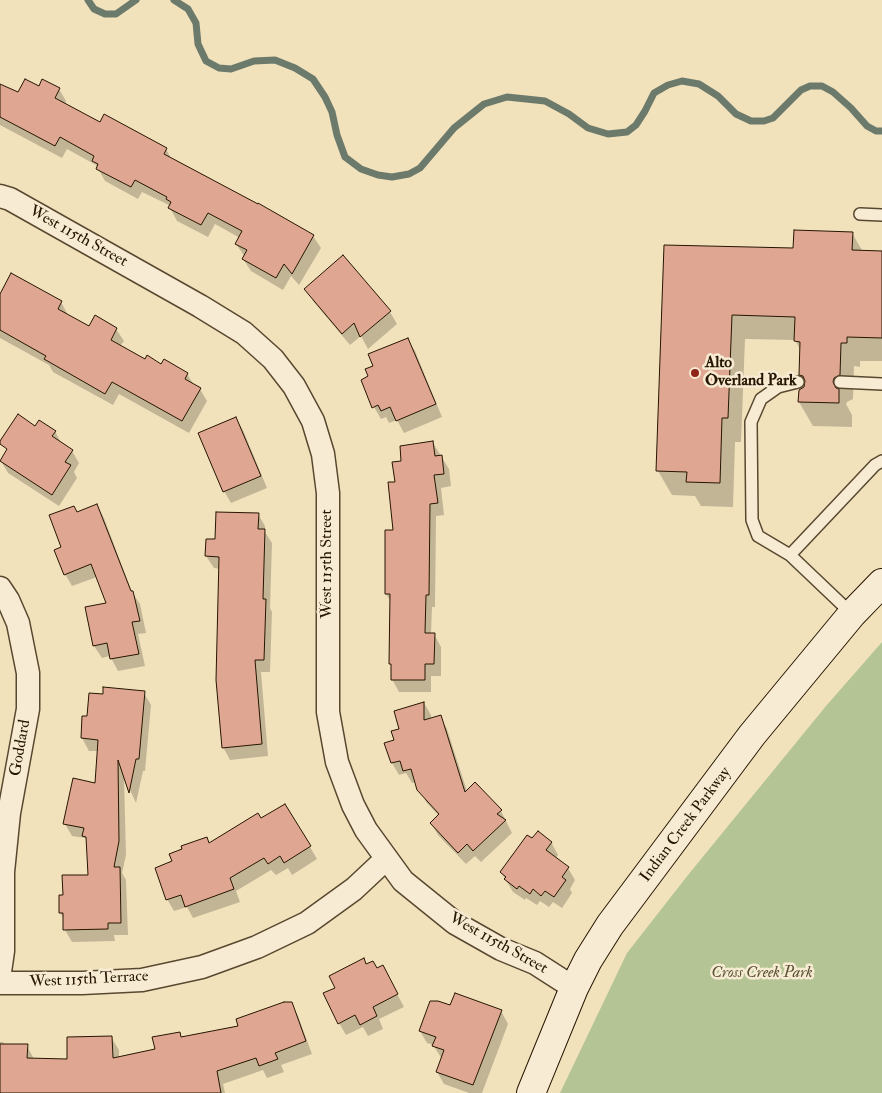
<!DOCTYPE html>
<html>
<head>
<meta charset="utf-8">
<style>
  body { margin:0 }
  canvas { display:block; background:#f2e2bc }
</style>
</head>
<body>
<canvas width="882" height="1093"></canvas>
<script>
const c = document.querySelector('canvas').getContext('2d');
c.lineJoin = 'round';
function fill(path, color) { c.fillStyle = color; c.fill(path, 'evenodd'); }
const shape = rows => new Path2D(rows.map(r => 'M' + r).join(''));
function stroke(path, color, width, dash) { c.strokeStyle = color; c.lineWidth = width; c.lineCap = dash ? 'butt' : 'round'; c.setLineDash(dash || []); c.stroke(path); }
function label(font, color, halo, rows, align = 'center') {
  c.font = font + ' "IM FELL Double Pica",serif'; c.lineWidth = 5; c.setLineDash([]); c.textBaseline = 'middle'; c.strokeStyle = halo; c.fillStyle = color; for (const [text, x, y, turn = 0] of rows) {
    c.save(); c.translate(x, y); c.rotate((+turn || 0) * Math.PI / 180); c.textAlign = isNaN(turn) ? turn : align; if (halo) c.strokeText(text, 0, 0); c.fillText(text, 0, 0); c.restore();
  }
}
fill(shape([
  [882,642,882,1093,560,1093,627,953,688,875,826,706]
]), '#b4c495');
fill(shape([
  [0,85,18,93,39,88,59,89,66,101,65,105,100,124,166,149,172,160,313,236,321,248,299,285,291,276,283,290,251,271,243,259,245,257,236,244,240,238,215,224,208,237,177,221,170,208,171,206,142,192,138,199,105,181,96,165,67,149,62,158,0,125],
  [852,233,863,252,882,253,882,361,860,361,860,367,854,366,853,399,847,402,846,404,852,415,852,427,813,426,799,402,806,384,800,374,801,351,795,340,745,339,741,442,735,442,733,507,701,506,695,496,672,495,658,471,665,246,794,250],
  [343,257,390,312,397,324,368,349,361,336,350,345,313,301,306,289],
  [0,296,61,302,68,315,90,328,116,329,124,341,120,346,145,361,187,374,194,385,200,389,207,401,189,433,119,394,113,405,53,372,49,365,0,338],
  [407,339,415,351,442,417,404,433,397,420,389,423,386,417,381,419,374,407,370,377,374,367],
  [236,418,243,430,267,488,231,503,224,491],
  [36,427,55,431,62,445,72,451,79,463,74,472,77,478,59,506,8,473,1,461],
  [433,443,449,469,451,486,441,488,444,515,436,516,435,607,432,607,431,634,434,634,441,647,441,676,431,676,431,692,399,692,392,679,392,667,390,663,391,602,386,594,387,531,395,532,396,483,402,462],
  [97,505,104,518,132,592,140,604,146,633,138,634,145,666,118,671,110,656,102,658,94,646,87,608,108,604,97,577,72,586,65,574,63,548,77,512],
  [258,514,265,526,265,532,272,543,270,608,272,612,270,672,261,672,268,756,230,760,223,747,220,569,214,568,206,556,216,540],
  [144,693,151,705,145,771,143,771,136,803,124,777,126,855,122,873,126,880,128,935,114,935,115,941,72,942,65,930,64,920,60,912,64,896,89,876,88,843,85,838,72,836,65,824,96,784,98,751,89,751,82,738,83,717,88,718,104,695],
  [424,703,431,715,431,719,440,716,447,729,467,791,501,811,512,833,481,862,475,856,466,864,438,835,431,823,439,816,426,802,416,782,412,783,406,773,399,775,392,763,386,744,396,741,401,730],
  [261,820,310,847,317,859,292,875,288,868,276,875,271,870,236,891,240,902,193,918,187,907,174,911,167,899,210,844],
  [533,840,551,842,558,855,555,859,568,868,575,880,570,889,572,893,562,908,553,902,549,907,540,901,537,905,526,898,525,900,513,892,501,872],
  [366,966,376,969,389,979,404,1007,379,1019,383,1029,368,1036,363,1027,346,1035,339,1023,337,988],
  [291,1003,298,1016,312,1054,281,1065,284,1072,267,1078,263,1070,223,1084,225,1093,0,1093,0,1042,3,1042,5,1045,27,1046,34,1059,68,1060,111,1037,119,1050,119,1058,156,1050,179,1033,182,1038,240,1027],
  [451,1007,501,1011,508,1024,482,1093,469,1093,444,1084,437,1072,442,1059,433,1045,427,1043,420,1031]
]), '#0003');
stroke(shape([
  [88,0,94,9,105,14,116,14,136,0],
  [174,0,188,9,196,23,198,44,206,61,219,68,231,69,254,61,275,60,295,68,313,79,325,97,332,112,337,135,345,157,361,169,378,175,392,177,409,174,420,168,454,128,484,104,507,97,545,101,569,114,588,128,608,134,627,132,636,125,645,111,654,93,668,85,682,81,699,84,718,96,736,114,751,121,764,121,773,118,801,90,810,86,822,86,833,92,851,108,867,126,876,131,882,131]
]), '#6c7a6c', 7);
const building = shape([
  [25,79,39,86,42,79,60,88,55,98,100,122,104,114,167,148,164,154,258,204,258,203,314,235,292,274,284,264,276,278,242,259,247,250,235,244,242,231,208,213,201,225,168,208,171,202,166,199,167,197,135,180,131,187,96,169,98,164,92,161,94,156,60,137,55,146,0,117,0,84,18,92,25,79],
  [794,230,853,232,852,250,882,251,882,338,847,337,847,343,841,343,840,375,834,378,833,382,836,388,839,389,839,403,798,402,799,390,804,387,805,381,803,376,799,375,800,342,794,341,795,317,732,315,728,418,722,418,720,483,686,482,687,472,656,471,664,245,793,248,794,230],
  [343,255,391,311,360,337,354,323,342,334,304,289,343,255],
  [11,273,62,301,58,309,89,326,95,315,117,328,111,340,145,359,147,355,161,364,164,359,188,373,185,379,201,388,182,421,112,382,105,394,44,359,46,356,0,330,0,294,11,273],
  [408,338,436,404,396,421,390,407,381,411,378,405,372,408,361,380,368,376,365,369,373,366,368,354,408,338],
  [18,414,35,426,39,420,56,431,52,436,73,450,65,462,71,465,52,495,0,461,7,449,0,444,0,441,18,414],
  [236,417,261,476,223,492,198,433,236,417],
  [433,441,435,456,442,455,444,474,434,475,438,503,430,504,429,595,426,595,425,633,435,633,434,664,425,664,425,680,391,680,391,664,389,664,390,594,385,594,385,530,393,530,388,482,395,482,392,462,401,461,400,446,433,441],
  [97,504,131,591,133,591,140,621,132,622,139,654,110,659,107,643,93,646,85,607,106,603,91,564,64,575,54,550,61,547,49,515,74,506,77,512,97,504],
  [216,512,259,513,258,529,265,529,263,599,266,599,264,660,255,660,262,744,222,748,216,680,219,557,205,556,206,539,215,539,216,512],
  [103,687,145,691,139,759,136,759,129,793,118,760,119,841,114,867,120,867,121,923,108,923,108,929,63,930,63,913,59,913,59,895,63,895,62,875,88,875,86,837,82,836,84,828,63,824,73,778,95,783,98,740,81,738,82,716,87,716,89,693,103,694,103,687],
  [424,702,424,720,441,715,465,792,475,782,502,810,497,814,506,820,473,851,467,844,458,853,430,823,439,814,417,790,411,769,403,771,400,761,391,763,384,743,394,740,391,731,399,729,394,711,424,702],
  [285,804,311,846,284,863,280,856,268,864,264,858,230,878,234,889,185,907,181,895,166,900,155,868,172,861,169,854,182,849,181,846,207,837,209,843,258,813,261,818,285,804],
  [538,831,552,842,546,850,569,867,562,877,566,880,554,897,545,891,541,896,533,889,530,894,519,886,517,889,504,879,506,877,500,872,527,835,532,838,538,831],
  [364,958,366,964,373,961,377,968,383,965,398,994,373,1007,377,1016,360,1025,355,1015,338,1024,323,993,335,988,329,976,364,958],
  [455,993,502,1010,473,1085,436,1072,444,1050,432,1046,436,1037,419,1031,430,1001,438,1001,450,1005,455,993],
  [284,1002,292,1002,306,1041,275,1053,278,1059,259,1066,256,1058,217,1071,221,1093,0,1093,0,1044,28,1044,27,1058,67,1059,67,1037,112,1036,113,1058,155,1049,152,1037,180,1032,181,1037,238,1026,236,1019,284,1002]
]);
fill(building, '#dfa791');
stroke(building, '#261501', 1);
const lane = shape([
  [860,214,882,215],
  [840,382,882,384],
  [790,555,758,536,752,520,751,422,761,399,778,387,798,382],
  [852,614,790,555,875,465,882,461]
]);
const street = shape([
  [0,196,10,199,200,306,244,333,273,359,294,386,313,421,323,454,328,493,328,712,337,762,353,805,366,830,403,881,455,923,501,949,535,963,574,988],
  [0,588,8,600,18,623,28,673,28,709,9,813,3,872,3,951,0,972],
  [0,983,82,983,142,980,202,967,257,947,307,923,354,889,386,859]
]);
const secondary = shape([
  [531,1093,574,988,588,960,610,925,752,735,852,614,882,583]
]);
stroke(lane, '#594830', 14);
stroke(street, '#594830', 25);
stroke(secondary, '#261501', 30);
stroke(lane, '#f7ecd3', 11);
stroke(street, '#f7ecd3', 22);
stroke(secondary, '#f7ecd3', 28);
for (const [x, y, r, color] of [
  [695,373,5,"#8f2418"]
]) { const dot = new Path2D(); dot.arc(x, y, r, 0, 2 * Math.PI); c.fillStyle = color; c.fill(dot); stroke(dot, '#f7ecd3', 2); }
label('16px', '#261501', '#f7ecd3', [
  ["West 115th Street",78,237,29],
  ["West 115th Street",328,564,-90],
  ["Goddard",21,748,-80],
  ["Indian Creek Parkway",686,825,-53],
  ["West 115th Street",498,944,29],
  ["West 115th Terrace",89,980,-3]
]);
label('bold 16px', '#261501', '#f7ecd3', [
  ["Alto",705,364],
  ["Overland Park",705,382]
], 'left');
label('italic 16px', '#585235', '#f7ecd3', [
  ["Cross Creek Park",762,974]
]);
</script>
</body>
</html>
